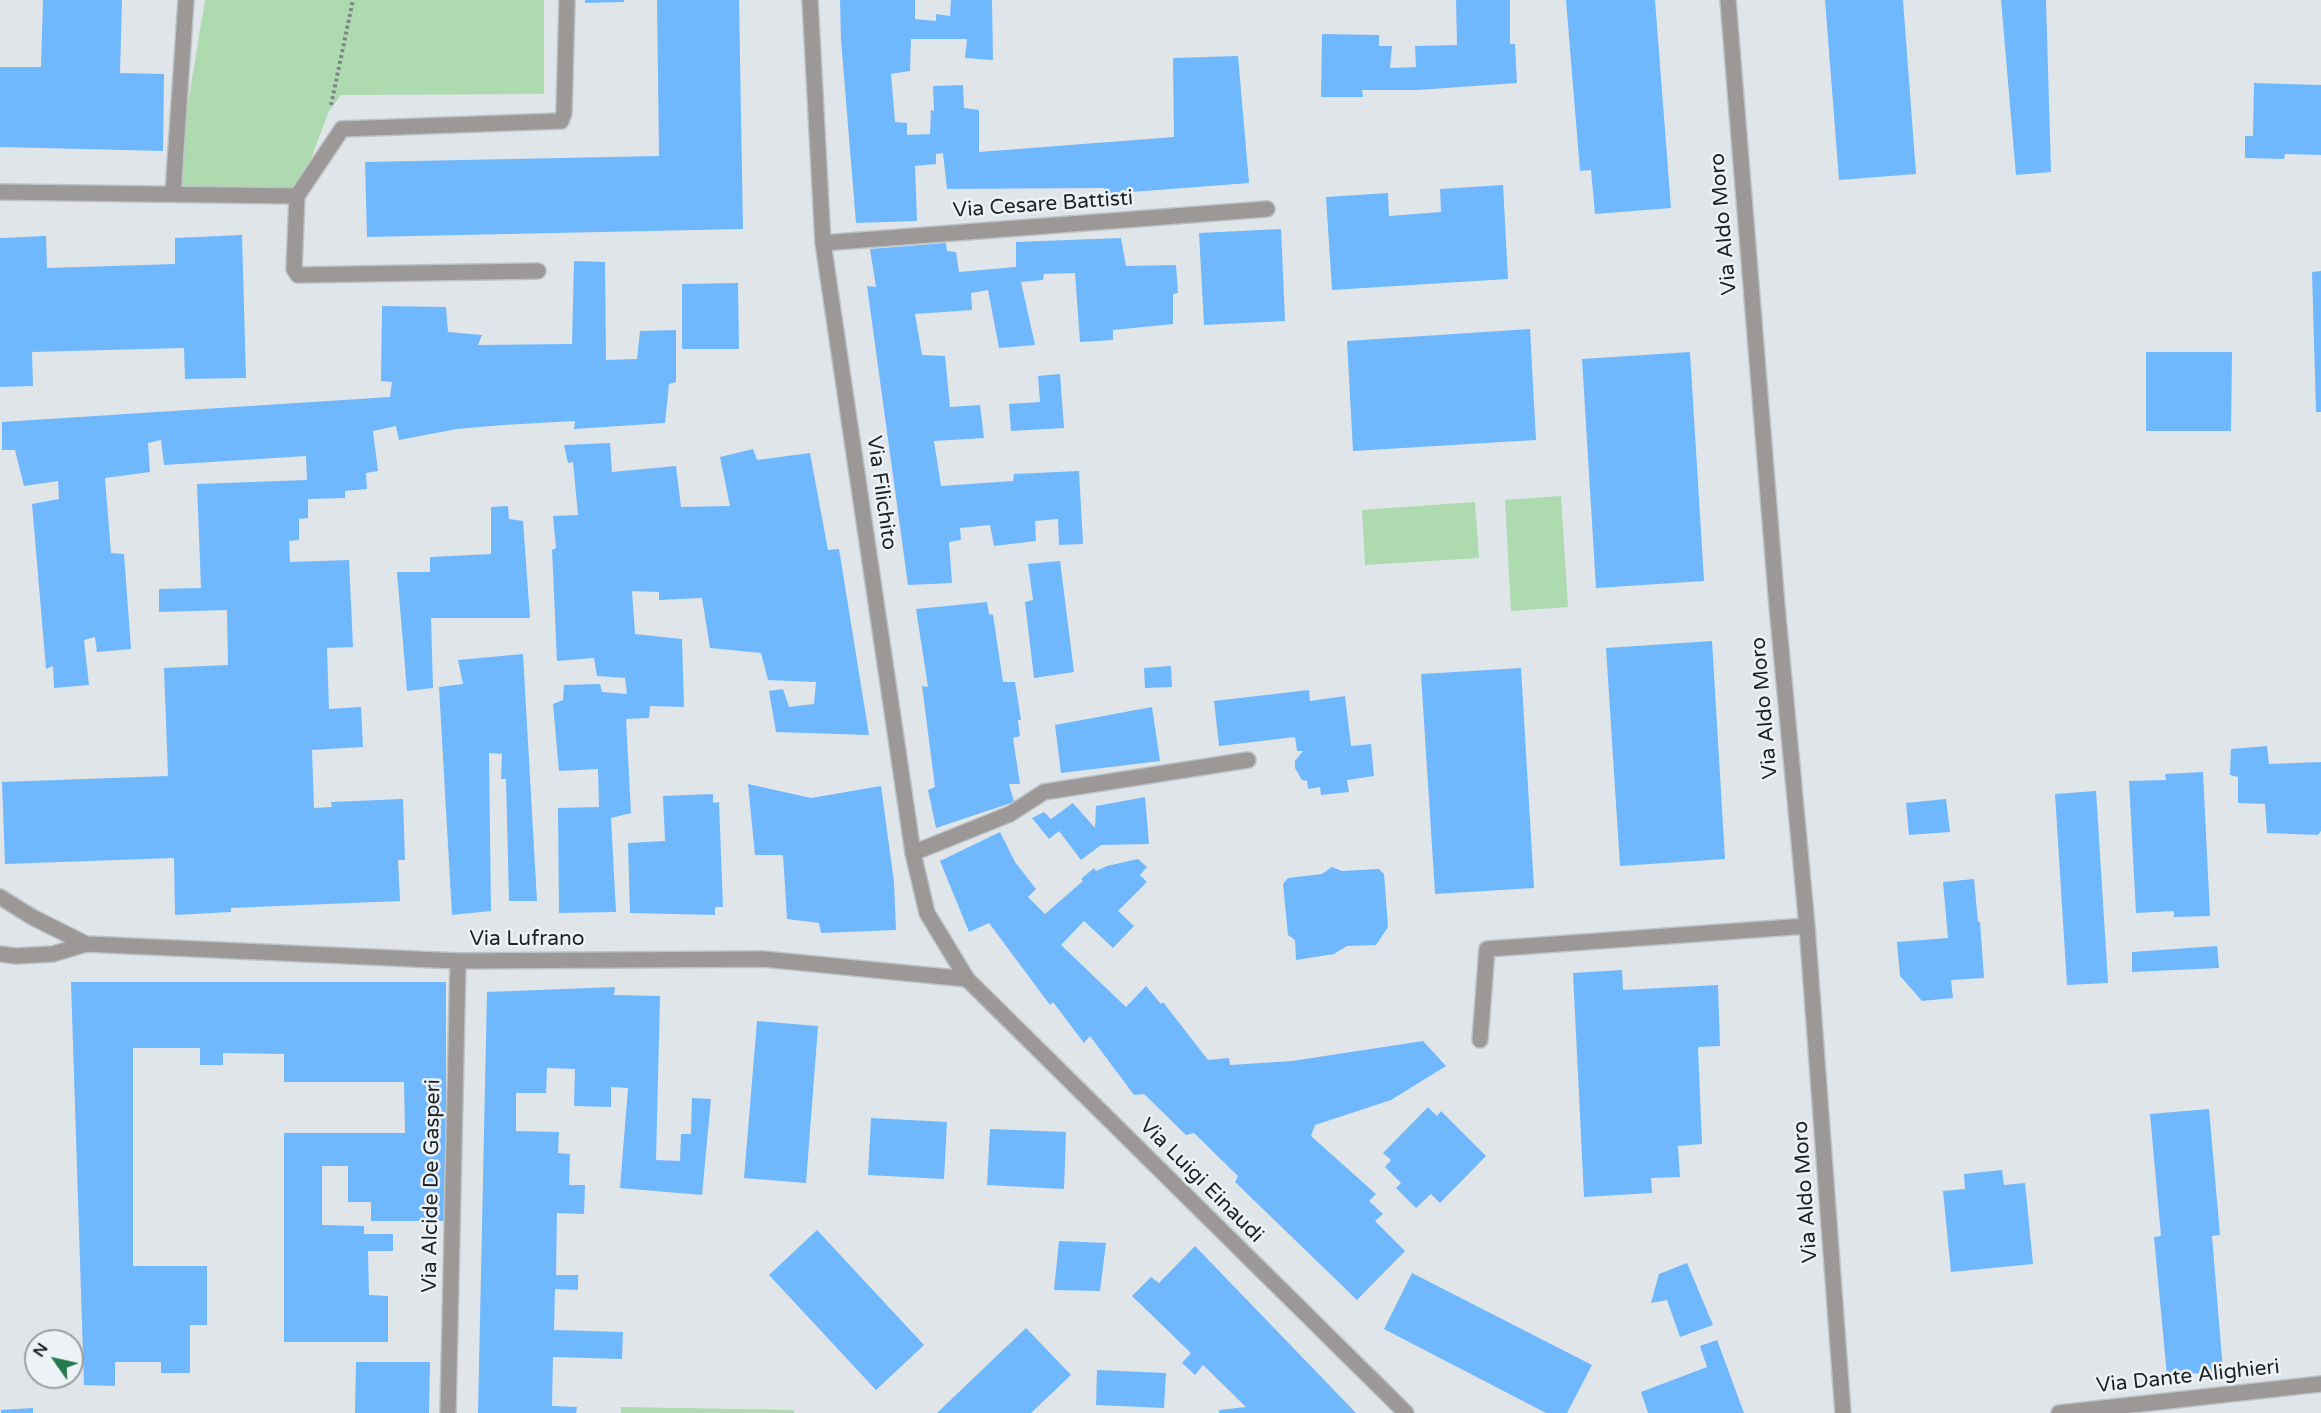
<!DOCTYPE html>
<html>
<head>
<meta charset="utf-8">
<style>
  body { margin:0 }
  #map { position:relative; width:2321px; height:1413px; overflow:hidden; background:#e0e5ea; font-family:"Varela Round",sans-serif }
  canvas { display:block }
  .north { position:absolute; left:24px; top:1329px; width:60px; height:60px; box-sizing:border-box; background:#edf2f7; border:2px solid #9b9ea2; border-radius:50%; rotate:304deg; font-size:16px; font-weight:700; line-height:24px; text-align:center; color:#1f2123 }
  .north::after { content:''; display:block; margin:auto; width:21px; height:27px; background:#26794b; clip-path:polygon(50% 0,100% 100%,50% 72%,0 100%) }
</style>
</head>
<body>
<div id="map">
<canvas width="2321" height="1413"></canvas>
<div class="north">N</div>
</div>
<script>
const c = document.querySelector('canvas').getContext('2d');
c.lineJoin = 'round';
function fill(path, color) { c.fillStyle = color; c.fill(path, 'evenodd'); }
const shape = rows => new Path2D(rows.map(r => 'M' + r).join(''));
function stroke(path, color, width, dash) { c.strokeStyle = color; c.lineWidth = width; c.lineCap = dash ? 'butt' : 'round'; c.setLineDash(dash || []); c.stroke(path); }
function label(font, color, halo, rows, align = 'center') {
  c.font = font + ' "Varela Round",sans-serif'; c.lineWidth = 5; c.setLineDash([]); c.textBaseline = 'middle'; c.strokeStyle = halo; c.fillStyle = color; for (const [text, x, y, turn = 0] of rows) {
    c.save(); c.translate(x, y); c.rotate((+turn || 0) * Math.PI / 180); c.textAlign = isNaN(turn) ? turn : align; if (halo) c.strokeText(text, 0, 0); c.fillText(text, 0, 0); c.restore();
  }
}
fill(shape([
  [205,0,544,0,544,94,341,95,329,111,297,196,173,194],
  [1561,496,1568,607,1511,611,1505,500],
  [1475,502,1479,558,1365,565,1362,510],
  [621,1407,794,1410,794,1413,621,1413]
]), '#addaaf');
fill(shape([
  [43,0,122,0,120,73,164,74,163,151,0,147,0,67,41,67],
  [585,0,624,0,624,2,585,3],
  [657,0,739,0,743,229,367,237,365,162,659,156],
  [840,0,915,0,915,19,936,21,936,14,950,16,951,0,992,0,993,60,965,58,967,39,911,39,910,71,891,74,895,122,907,123,907,135,930,134,931,110,934,111,933,86,963,85,964,108,979,110,979,152,1174,137,1173,58,1238,56,1249,183,1105,194,1104,188,947,189,943,153,936,154,936,164,915,166,917,221,856,223,841,40],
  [1456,0,1510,0,1510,44,1515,44,1517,83,1417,90,1362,90,1363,97,1321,97,1322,34,1379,35,1379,46,1392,46,1390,68,1416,67,1415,46,1457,45],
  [1566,0,1655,0,1671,208,1595,214,1591,170,1580,171],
  [1825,0,1903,0,1916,174,1839,180],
  [2001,0,2046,0,2051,172,2016,175],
  [2254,83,2321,85,2321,155,2285,154,2284,159,2245,158,2245,136,2253,136],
  [1503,185,1508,279,1332,290,1326,197,1388,193,1389,216,1441,212,1440,189],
  [1281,229,1285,321,1204,325,1199,233],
  [242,235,246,378,185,379,184,348,32,352,33,386,0,387,0,238,46,236,47,268,175,264,175,238],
  [1121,238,1126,266,1176,265,1178,293,1173,294,1173,324,1113,330,1113,340,1080,342,1075,273,1044,274,1043,280,1021,282,1035,345,999,348,988,290,971,293,972,310,915,314,922,355,945,356,950,407,980,405,984,438,934,441,941,486,1013,481,1014,474,1079,471,1083,544,1059,545,1058,519,1035,521,1036,541,994,546,990,525,960,528,961,540,949,542,952,583,908,585,867,286,876,287,870,249,946,243,947,251,956,252,959,272,1016,267,1016,242],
  [574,261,605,262,606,360,637,359,640,331,676,330,676,382,669,384,665,423,574,429,575,421,503,425,457,429,399,440,396,426,373,431,378,471,366,473,367,489,345,491,345,498,308,499,308,518,299,519,299,540,289,541,290,562,349,560,353,647,327,648,329,709,361,707,363,747,312,750,314,808,332,807,331,802,403,799,405,860,398,860,400,901,231,908,231,912,175,915,174,858,5,864,2,782,168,776,164,668,228,665,227,610,159,612,159,589,201,588,197,484,307,480,306,456,164,465,161,440,148,443,150,472,105,478,111,553,124,554,131,649,97,652,95,637,84,640,89,685,54,688,53,666,46,669,32,504,59,499,58,481,24,486,15,450,2,450,2,422,390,397,392,382,381,381,382,306,446,307,448,332,482,335,478,345,572,344],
  [2321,271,2321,412,2316,412,2312,272],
  [738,283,739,349,682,349,682,284],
  [1530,329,1536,440,1353,451,1347,341],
  [1690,352,1704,581,1596,588,1582,359],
  [2146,352,2232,352,2231,431,2146,431],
  [1060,374,1064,428,1011,431,1009,404,1040,402,1038,376],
  [610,443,612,472,676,466,681,507,730,506,720,457,753,449,757,460,810,453,828,550,839,549,869,735,776,732,769,691,783,689,789,707,814,704,816,682,768,680,761,653,710,648,702,598,659,600,659,592,632,591,635,634,682,639,684,707,650,706,649,718,626,719,631,813,611,818,616,912,559,913,558,808,599,807,598,769,559,771,553,704,563,700,564,685,600,684,602,692,627,694,625,678,597,676,594,658,557,661,552,550,556,548,553,516,578,515,573,462,568,463,564,445],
  [508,506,509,519,523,521,530,618,431,618,433,688,407,691,397,572,430,572,430,557,491,554,491,507],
  [1060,561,1074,672,1034,678,1025,602,1033,600,1028,564],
  [987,602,989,614,993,615,1003,682,1015,682,1021,720,1018,720,1020,736,1013,738,1020,784,1009,784,1014,802,936,828,928,790,935,787,922,686,928,687,916,609],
  [1712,641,1725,859,1620,866,1606,648],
  [523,654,537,901,509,901,506,779,501,779,502,754,489,753,491,911,452,915,439,687,463,684,458,660],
  [1171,666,1172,687,1145,688,1144,668],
  [1521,668,1534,888,1435,894,1421,674],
  [1309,690,1310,701,1345,696,1351,746,1371,744,1374,776,1347,780,1349,792,1321,795,1320,787,1308,789,1307,781,1302,780,1295,768,1295,761,1303,751,1297,751,1295,737,1219,746,1214,701],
  [1152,707,1160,761,1061,773,1055,725],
  [2267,746,2269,764,2321,762,2321,831,2318,835,2267,833,2265,804,2238,803,2238,777,2230,775,2231,749],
  [2203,772,2210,916,2174,917,2174,911,2136,913,2129,781,2166,780,2165,774],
  [748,784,811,798,881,786,894,882,896,930,821,933,819,923,787,919,783,855,755,855],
  [2096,791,2108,983,2067,985,2055,794],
  [713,794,713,803,719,802,723,907,715,907,715,915,630,913,628,843,665,841,663,796],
  [1145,797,1149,844,1101,845,1081,860,1059,831,1049,839,1032,818,1044,812,1051,819,1073,803,1095,828,1096,806],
  [1946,799,1950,832,1909,835,1906,803],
  [1000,832,1015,862,1036,889,1028,897,1045,914,1083,881,1081,879,1094,868,1096,871,1107,866,1138,859,1147,867,1140,875,1147,882,1118,911,1134,926,1113,948,1084,921,1061,945,1126,1007,1146,986,1161,1004,1163,1002,1208,1060,1229,1058,1230,1065,1292,1061,1423,1041,1446,1066,1391,1100,1315,1125,1311,1136,1376,1194,1369,1201,1383,1214,1375,1221,1405,1251,1357,1300,1235,1182,1238,1176,1194,1133,1186,1135,1144,1094,1134,1095,1090,1036,1084,1043,1053,1002,1050,1005,989,923,969,932,940,861],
  [1332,867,1342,871,1379,869,1384,874,1388,927,1376,945,1347,946,1334,954,1296,960,1295,940,1288,935,1283,884,1288,878,1322,874],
  [1974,879,1978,922,1980,922,1984,978,1951,980,1953,998,1922,1001,1900,976,1897,942,1948,938,1943,882],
  [2217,946,2219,968,2132,972,2132,952],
  [1622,970,1623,990,1718,985,1720,1046,1698,1047,1702,1144,1678,1146,1680,1177,1651,1178,1652,1193,1584,1197,1573,973],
  [71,982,446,982,446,1221,371,1221,371,1202,348,1202,348,1166,322,1166,322,1225,364,1226,364,1234,393,1234,393,1251,368,1251,369,1295,388,1296,388,1342,284,1342,284,1133,405,1133,404,1082,284,1082,284,1054,223,1053,223,1065,200,1065,200,1048,133,1048,133,1266,207,1266,207,1325,190,1325,190,1373,161,1373,161,1362,115,1362,115,1386,84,1385],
  [615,987,614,995,660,996,656,1160,680,1161,681,1134,691,1134,692,1098,711,1099,702,1195,620,1188,628,1088,611,1087,611,1107,574,1106,575,1069,547,1068,546,1093,516,1093,516,1131,559,1132,558,1153,570,1154,569,1185,585,1185,584,1214,557,1213,556,1275,578,1275,578,1290,555,1289,554,1330,623,1332,622,1359,553,1357,552,1406,577,1407,576,1413,478,1413,487,992],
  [757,1021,818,1026,806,1183,744,1178],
  [1428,1107,1437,1116,1441,1111,1486,1156,1440,1203,1431,1194,1416,1208,1396,1188,1401,1183,1385,1167,1391,1160,1383,1153],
  [2209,1109,2220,1235,2212,1236,2223,1371,2167,1376,2154,1237,2161,1236,2150,1114],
  [871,1118,947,1122,944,1179,868,1175],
  [990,1129,1066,1132,1064,1189,987,1185],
  [2002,1170,2004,1185,2025,1183,2033,1264,1951,1272,1943,1191,1965,1189,1964,1174],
  [817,1230,924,1345,876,1390,769,1275],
  [1059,1241,1106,1243,1100,1291,1054,1290],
  [1195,1246,1356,1413,1219,1413,1219,1410,1246,1407,1203,1365,1195,1375,1182,1363,1191,1353,1132,1296,1151,1277,1159,1283],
  [1687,1263,1713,1325,1680,1337,1667,1300,1651,1303,1659,1274],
  [1412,1273,1592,1365,1567,1413,1546,1413,1384,1329],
  [1026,1328,1071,1375,1031,1413,937,1413],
  [1717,1340,1744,1413,1648,1413,1641,1392,1707,1367,1700,1346],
  [356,1362,430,1362,429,1413,355,1413],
  [1097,1370,1166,1373,1164,1408,1096,1405],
  [33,1408,33,1413,1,1413,1,1410]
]), '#70b8fd');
const minor = shape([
  [1728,0,1777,606,1807,926,1843,1413],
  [0,192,297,196,294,269,298,275,538,271],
  [173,194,186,0],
  [297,196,342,129,561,121,564,113,567,0],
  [823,243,1267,209],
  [913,853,1010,814,1044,792,1248,760],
  [0,897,32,917,86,944],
  [0,954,15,956,53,954,86,944,458,961,763,959,967,979],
  [1480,1040,1487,949,1807,926],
  [448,1413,458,961]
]);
const tertiary = shape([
  [810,0,823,243,913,853,927,913,967,979,1406,1413],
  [2059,1413,2321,1384]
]);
stroke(minor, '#bdc2c6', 18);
stroke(tertiary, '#bdc2c6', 18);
stroke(shape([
  [331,105,353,0]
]), '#818488', 4, [3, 3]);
stroke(minor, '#9b9897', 15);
stroke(tertiary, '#9b9897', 15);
label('21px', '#1f2123', '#edf2f7', [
  ["Via Cesare Battisti",1043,205,-4],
  ["Via Aldo Moro",1724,224,-95],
  ["Via Filichito",881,493,82],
  ["Via Aldo Moro",1765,708,-95],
  ["Via Lufrano",527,939],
  ["Via Luigi Einaudi",1201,1181,45],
  ["Via Alcide De Gasperi",432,1186,-89],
  ["Via Aldo Moro",1806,1192,-94],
  ["Via Dante Alighieri",2188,1377,-6]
]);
</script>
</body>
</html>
